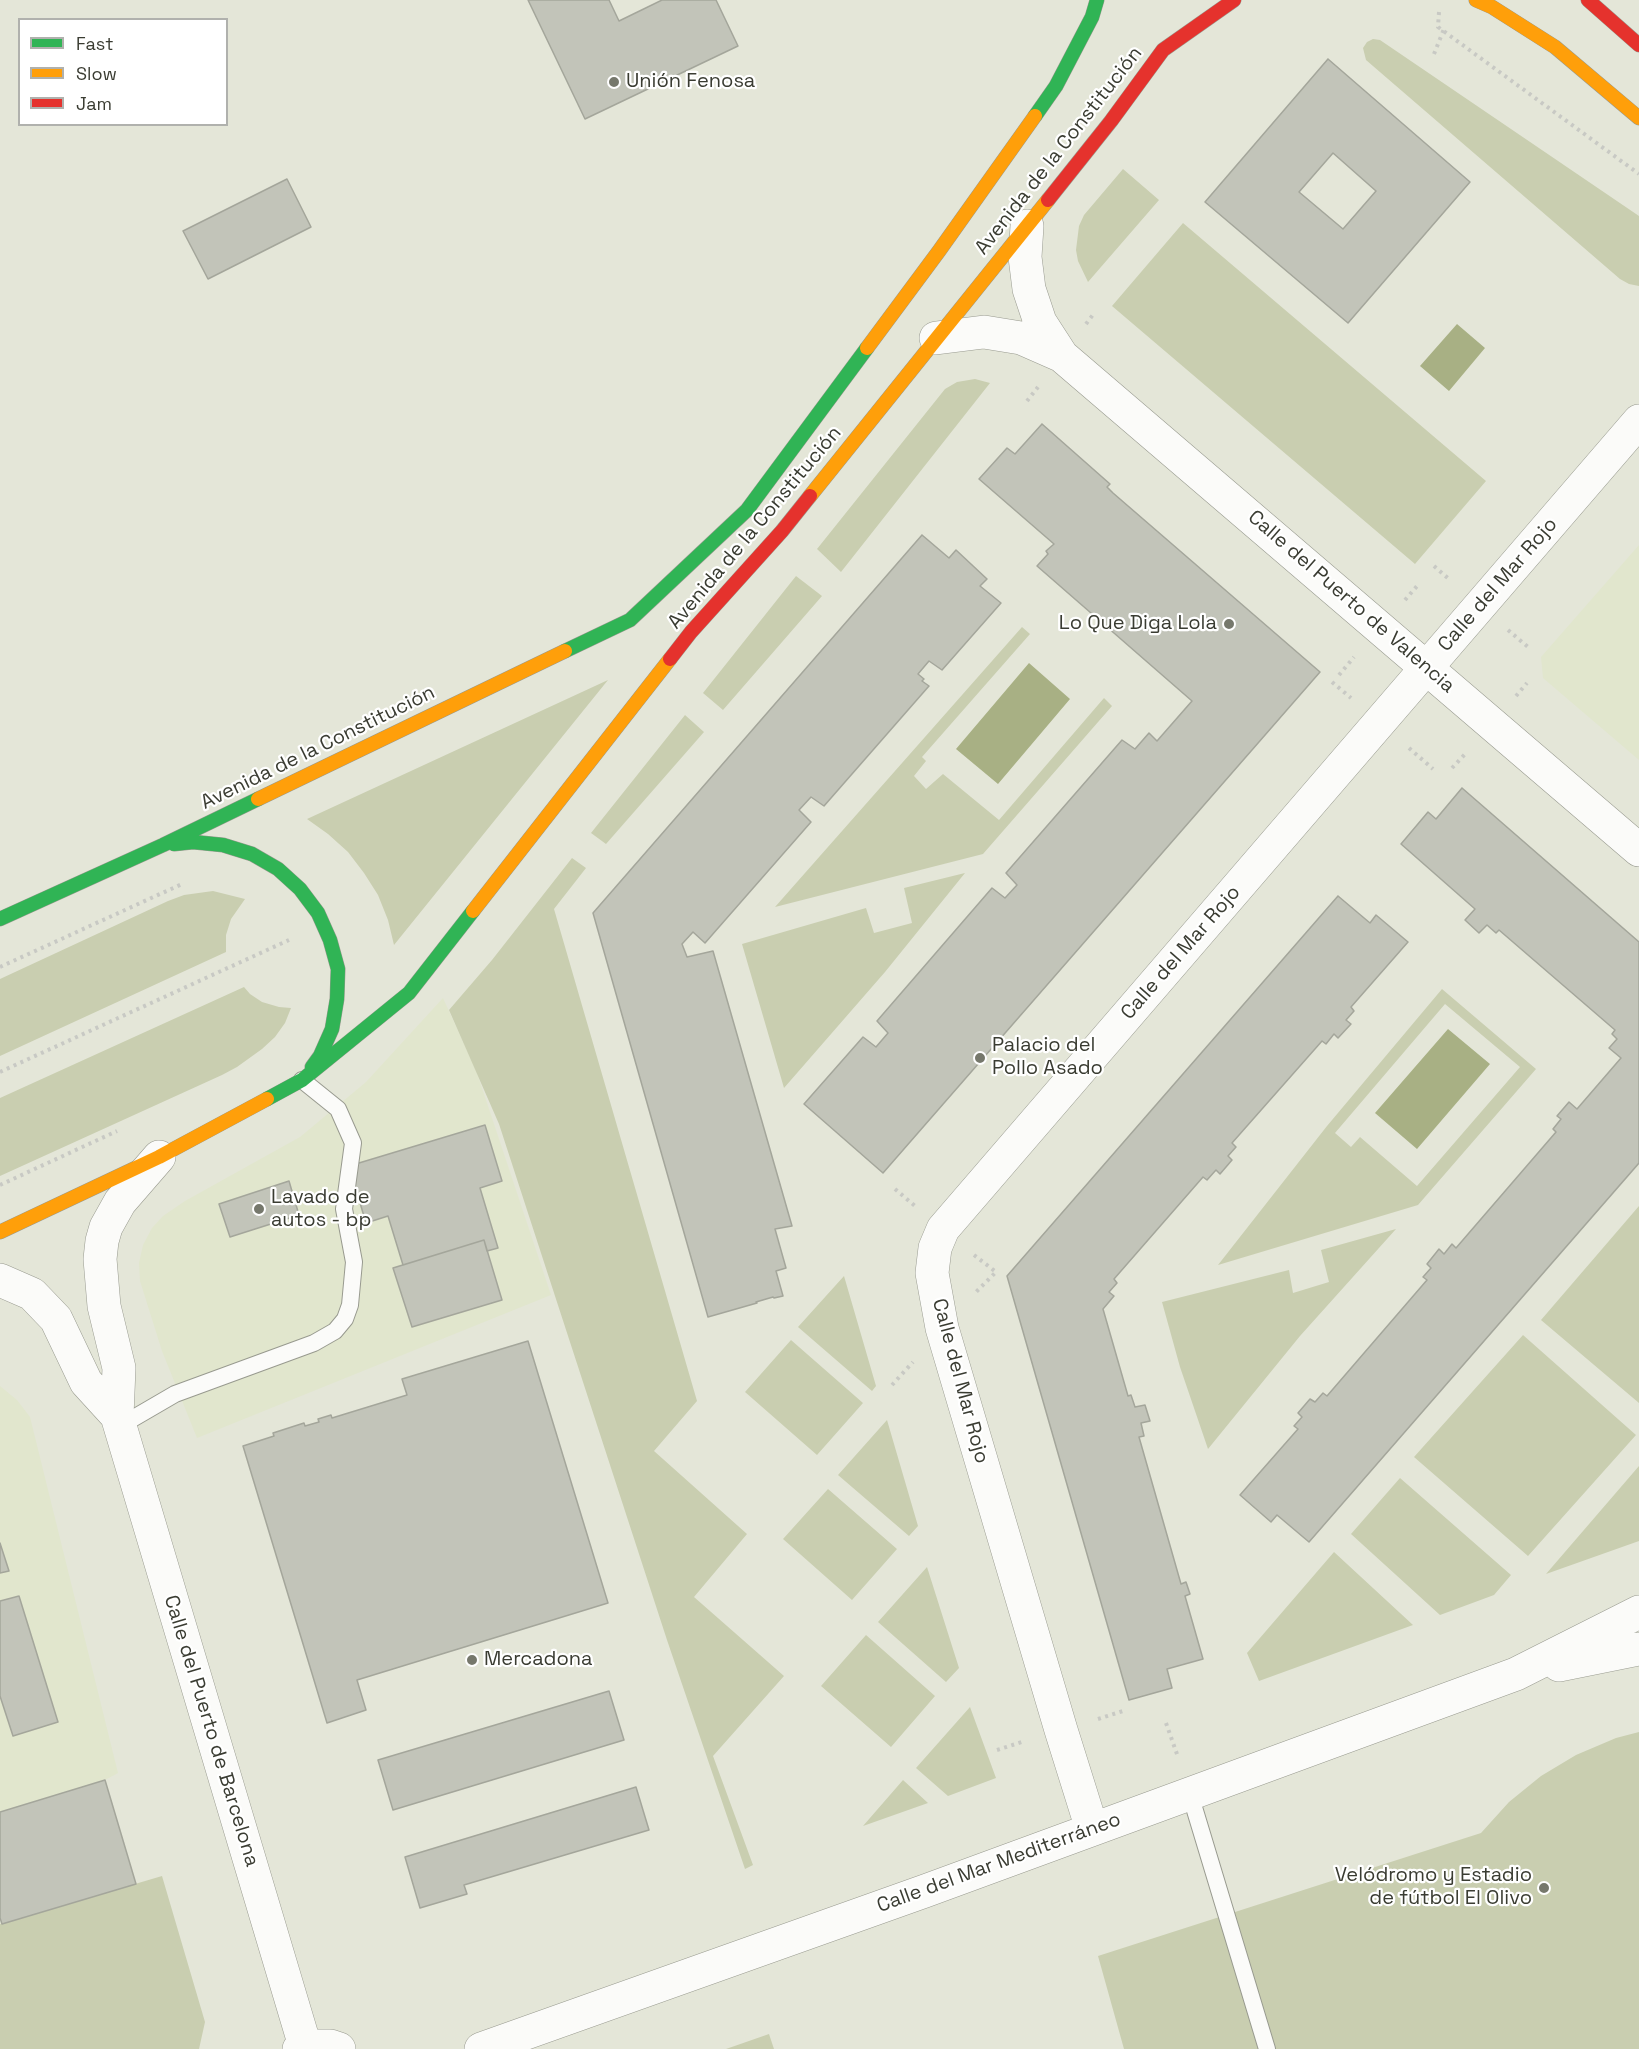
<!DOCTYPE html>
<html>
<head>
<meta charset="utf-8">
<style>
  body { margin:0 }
  #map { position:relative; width:1639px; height:2049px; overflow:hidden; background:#e4e6d8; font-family:"Space Grotesk",sans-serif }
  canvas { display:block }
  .legend { position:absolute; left:18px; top:18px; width:210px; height:108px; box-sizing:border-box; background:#fff; border:2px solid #b0b1ad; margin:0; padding:8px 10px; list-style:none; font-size:18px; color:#3a3c32 }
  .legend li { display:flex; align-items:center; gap:12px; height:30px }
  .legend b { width:30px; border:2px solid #b0b1ad }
</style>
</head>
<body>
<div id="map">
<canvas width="1639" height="2049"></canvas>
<ul class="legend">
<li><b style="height:8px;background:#30b455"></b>Fast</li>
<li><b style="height:8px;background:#ff9f0a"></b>Slow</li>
<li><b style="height:8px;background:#e5322d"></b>Jam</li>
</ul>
</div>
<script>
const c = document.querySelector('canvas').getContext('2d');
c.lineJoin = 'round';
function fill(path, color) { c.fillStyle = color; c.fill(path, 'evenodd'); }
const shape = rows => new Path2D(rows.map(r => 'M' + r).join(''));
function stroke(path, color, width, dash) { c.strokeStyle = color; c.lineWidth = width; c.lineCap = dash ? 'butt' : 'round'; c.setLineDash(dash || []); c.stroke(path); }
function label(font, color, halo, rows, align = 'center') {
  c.font = font + ' "Space Grotesk",sans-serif'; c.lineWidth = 4.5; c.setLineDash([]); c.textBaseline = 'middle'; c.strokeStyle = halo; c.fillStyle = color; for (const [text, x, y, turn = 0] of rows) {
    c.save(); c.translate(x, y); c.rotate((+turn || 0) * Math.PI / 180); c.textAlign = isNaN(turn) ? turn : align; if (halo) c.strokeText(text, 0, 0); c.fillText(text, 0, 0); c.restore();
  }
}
fill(shape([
  [1639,545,1639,760,1543,678,1541,657],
  [443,998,476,1070,551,1295,197,1438,162,1351,140,1281,139,1263,143,1245,152,1228,163,1216,185,1201,300,1137,366,1082],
  [0,1386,17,1400,30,1417,118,1773,105,1780,0,1812]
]), '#e1e6cd');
fill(shape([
  [1373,39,1380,40,1639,216,1639,286,1629,284,1620,279,1366,60,1363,48,1367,42],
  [1123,169,1159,200,1088,282,1078,261,1076,250,1079,226,1084,215],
  [1183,223,1486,481,1415,564,1112,306],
  [975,379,990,383,841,572,817,549,945,389,957,382],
  [796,576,822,596,723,710,703,693],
  [1022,627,1030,634,922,757,926,761,914,776,926,789,943,774,999,820,1104,698,1112,706,983,854,775,907],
  [608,680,394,945,388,920,378,895,364,873,348,852,328,834,307,819],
  [685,715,704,732,606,844,591,833],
  [572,858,586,868,554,909,697,1401,654,1451,747,1534,694,1597,784,1676,713,1756,753,1865,745,1869,667,1640,499,1124,449,1010,492,960],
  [965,873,885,972,784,1088,742,944,866,908,874,933,912,923,904,888],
  [213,891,245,899,231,919,226,935,226,952,0,1056,0,979,168,901,184,895],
  [244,987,250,994,262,1002,279,1007,291,1008,285,1023,275,1037,262,1049,237,1067,222,1075,0,1176,0,1098],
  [1442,989,1536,1069,1418,1205,1218,1265,1327,1126],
  [1445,1004,1520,1067,1417,1186,1360,1137,1351,1147,1335,1133],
  [1639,1206,1639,1403,1541,1320],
  [1396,1229,1300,1336,1208,1449,1180,1367,1162,1302,1289,1270,1293,1293,1329,1282,1321,1250],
  [844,1276,876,1386,872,1391,798,1327],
  [1523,1335,1636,1435,1528,1556,1414,1457],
  [791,1340,863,1403,817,1455,745,1392],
  [887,1420,918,1526,909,1536,838,1475],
  [1639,1466,1639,1541,1546,1574],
  [1400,1478,1511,1575,1494,1595,1440,1615,1351,1534],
  [828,1489,897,1549,852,1600,783,1539],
  [1334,1552,1413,1625,1259,1681,1247,1653],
  [927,1567,959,1668,946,1682,878,1622],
  [866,1635,935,1696,891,1747,821,1686],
  [970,1707,996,1778,948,1796,916,1768],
  [1639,1732,1639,2049,1124,2049,1098,1956,1481,1833,1509,1802,1541,1776,1576,1755,1616,1738],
  [903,1780,928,1803,863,1826],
  [162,1876,205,2022,199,2049,0,2049,0,1924],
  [769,2034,774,2049,726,2049]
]), '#c9ceb0');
fill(shape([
  [1457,324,1485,348,1449,391,1420,366],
  [1029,663,1070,699,998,784,956,749],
  [1448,1029,1490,1064,1417,1149,1375,1113]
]), '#a8b084');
const building = shape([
  [528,0,609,0,619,21,662,0,716,0,738,46,585,119,528,0],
  [1328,59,1470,182,1348,323,1205,202,1328,59],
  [1333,153,1376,191,1343,229,1299,192,1333,153],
  [287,179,311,227,208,279,183,231,287,179],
  [1042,424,1110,484,1107,487,1113,493,1320,672,883,1173,804,1104,863,1037,876,1047,888,1033,877,1021,992,888,1005,898,1017,885,1006,873,1122,740,1135,749,1149,733,1157,741,1192,701,1037,566,1048,554,1046,551,1054,544,979,479,1007,448,1015,454,1042,424],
  [922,535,949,558,956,550,987,579,980,586,1001,603,942,670,929,661,918,674,924,679,922,681,929,686,824,806,811,797,799,810,811,822,705,943,693,932,682,944,687,957,713,951,792,1226,775,1229,786,1268,776,1271,783,1296,774,1298,773,1297,756,1302,757,1303,708,1317,593,913,922,535],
  [1462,788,1639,942,1639,1163,1309,1542,1277,1515,1271,1522,1240,1495,1298,1429,1294,1426,1302,1417,1298,1413,1310,1399,1315,1402,1323,1393,1327,1396,1427,1280,1423,1277,1431,1268,1427,1264,1439,1249,1444,1254,1452,1244,1456,1248,1556,1132,1553,1129,1561,1119,1557,1116,1569,1102,1577,1109,1621,1058,1609,1048,1617,1039,1612,1034,1615,1030,1499,930,1496,933,1487,925,1479,933,1465,920,1475,909,1401,844,1428,812,1436,819,1462,788],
  [1338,896,1370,923,1376,915,1408,942,1351,1007,1354,1011,1346,1020,1351,1024,1338,1038,1334,1034,1326,1044,1322,1041,1232,1143,1236,1147,1228,1156,1232,1160,1220,1174,1216,1170,1207,1180,1203,1177,1114,1279,1117,1283,1109,1292,1114,1296,1103,1309,1128,1396,1131,1395,1135,1407,1145,1405,1150,1421,1141,1423,1144,1436,1139,1437,1181,1584,1186,1582,1190,1594,1185,1596,1203,1659,1167,1669,1172,1688,1129,1700,1007,1276,1338,896],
  [485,1125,502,1181,480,1188,498,1248,487,1251,484,1240,403,1265,388,1216,366,1223,349,1166,485,1125],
  [289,1181,299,1215,230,1237,219,1204,289,1181],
  [484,1240,502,1300,412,1327,393,1268,484,1240],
  [528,1341,608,1603,357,1680,366,1710,327,1723,243,1446,274,1436,273,1433,304,1423,305,1426,319,1422,318,1419,331,1415,332,1418,407,1395,402,1379,528,1341],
  [0,1543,9,1571,0,1573,0,1543],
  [19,1596,58,1722,13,1736,0,1696,0,1601,19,1596],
  [609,1691,624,1740,393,1810,378,1760,609,1691],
  [105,1780,136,1884,2,1924,0,1918,0,1812,105,1780],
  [636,1787,649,1830,464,1885,467,1894,420,1908,405,1857,636,1787]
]);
fill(building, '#c2c4b9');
stroke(building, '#a4a69b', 1.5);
const lane = shape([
  [120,1426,175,1394,314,1343,335,1331,345,1319,350,1305,354,1262,344,1209,353,1143,338,1109,302,1080],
  [1190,1794,1267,2049]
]);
const street = shape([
  [1027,226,1025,257,1029,289,1040,322,1062,356],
  [936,338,984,332,1021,338,1062,356,1639,850],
  [159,1157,120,1202,106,1227,102,1241,100,1259,104,1306,119,1368,117,1416,305,2046],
  [0,1280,32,1294,56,1319,86,1382,117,1416],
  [1559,1665,1639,1649],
  [1092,1829,1061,1730,942,1328,932,1273,935,1248,943,1229,1639,421],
  [299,2049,305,2046,330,2046,339,2049],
  [481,2049,925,1891,1516,1674,1639,1612]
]);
const fast = shape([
  [1035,116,1056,86,1092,17,1097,0],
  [565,651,630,620,747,510,867,348],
  [174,844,193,842,223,845,252,854,278,869,300,889,318,913,330,940,338,969,337,999,332,1029,320,1056,312,1067],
  [0,919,163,845,258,799],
  [267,1099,302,1080,409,993,473,911]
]);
const slow = shape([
  [1476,0,1492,7,1555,47,1639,118],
  [867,348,939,251,1035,116],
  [810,496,1048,200],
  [258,799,565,651],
  [473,911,670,659],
  [0,1232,159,1157,267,1099]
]);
const jam = shape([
  [1588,0,1639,45],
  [1048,200,1111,121,1163,50,1234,0],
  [670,659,691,632,782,531,810,496]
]);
stroke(lane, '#989a8f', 18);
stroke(street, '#989a8f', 34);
stroke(fast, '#989a8f', 15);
stroke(slow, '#989a8f', 15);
stroke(jam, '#989a8f', 15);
stroke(shape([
  [1439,12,1438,27,1639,174],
  [1434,54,1444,29],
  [1086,324,1095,312],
  [1027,401,1038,387],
  [1434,566,1450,580],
  [1405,600,1417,586],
  [1508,630,1528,647],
  [1339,675,1354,657],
  [1332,682,1351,698],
  [1516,696,1527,683],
  [1409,748,1433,769],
  [1452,768,1466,753],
  [0,967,182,884],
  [0,1072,289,940],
  [0,1185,117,1131],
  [895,1189,915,1206],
  [974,1255,996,1272,974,1294],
  [892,1385,913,1362],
  [1098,1719,1123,1711],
  [1166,1723,1178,1757],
  [997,1750,1025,1741]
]), '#c8c9c4', 4, [3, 4.5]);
stroke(lane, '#fbfbf9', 16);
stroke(street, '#fbfbf9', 33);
stroke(fast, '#30b455', 14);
stroke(slow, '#ff9f0a', 14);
stroke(jam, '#e5322d', 14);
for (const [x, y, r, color] of [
  [614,82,6,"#76786c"],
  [1229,624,6,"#76786c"],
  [980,1058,6,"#76786c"],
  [259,1209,6,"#76786c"],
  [472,1660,6,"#76786c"],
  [1544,1888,6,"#76786c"]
]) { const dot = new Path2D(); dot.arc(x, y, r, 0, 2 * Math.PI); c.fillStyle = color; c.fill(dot); stroke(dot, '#fff', 2); }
label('20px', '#3a3c32', '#fff', [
  ["Unión Fenosa",626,82],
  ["Lo Que Diga Lola",1217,624,"right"],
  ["Palacio del",992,1046],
  ["Pollo Asado",992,1069],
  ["Lavado de",271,1198],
  ["autos - bp",271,1221],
  ["Mercadona",484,1660],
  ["Velódromo y Estadio",1532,1876,"right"],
  ["de fútbol El Olivo",1532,1899,"right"]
], 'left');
label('20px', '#3a3c32', '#fff', [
  ["Avenida de la Constitución",1059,151,-52],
  ["Avenida de la Constitución",755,528,-50],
  ["Calle del Mar Rojo",1498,585,-49],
  ["Calle del Puerto de Valencia",1351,602,41],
  ["Avenida de la Constitución",318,748,-26],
  ["Calle del Mar Rojo",1181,953,-49],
  ["Calle del Mar Rojo",960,1381,75],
  ["Calle del Puerto de Barcelona",211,1731,73],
  ["Calle del Mar Mediterráneo",999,1863,-20]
]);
</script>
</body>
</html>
